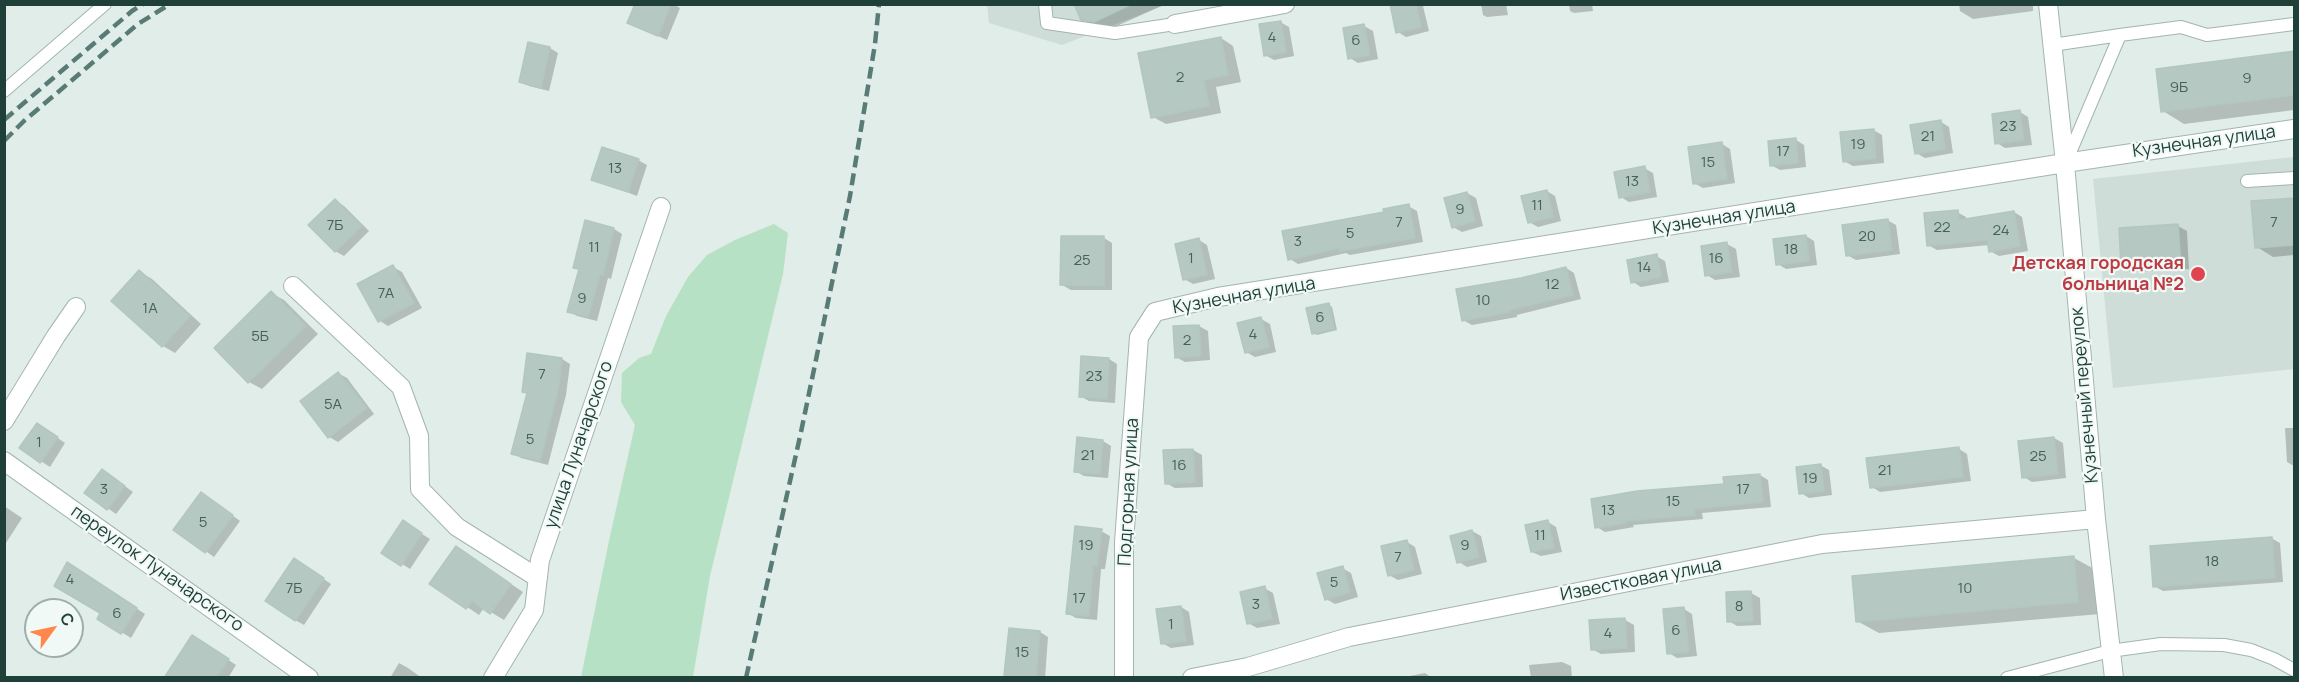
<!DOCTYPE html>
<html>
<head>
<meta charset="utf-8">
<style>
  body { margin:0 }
  #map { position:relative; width:2299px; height:682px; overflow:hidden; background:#e0ede8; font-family:Manrope,sans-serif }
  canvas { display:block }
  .frame { position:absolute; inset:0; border:6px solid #1f3f39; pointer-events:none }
  .north { position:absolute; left:24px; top:598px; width:60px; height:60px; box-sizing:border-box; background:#f1f9f6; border:2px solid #9dafaa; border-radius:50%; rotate:57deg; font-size:16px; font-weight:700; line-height:24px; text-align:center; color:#1f3f39 }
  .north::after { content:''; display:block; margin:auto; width:21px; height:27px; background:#ff874c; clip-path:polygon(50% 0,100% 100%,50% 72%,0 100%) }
</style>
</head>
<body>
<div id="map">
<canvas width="2299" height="682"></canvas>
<div class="frame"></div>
<div class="north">С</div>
</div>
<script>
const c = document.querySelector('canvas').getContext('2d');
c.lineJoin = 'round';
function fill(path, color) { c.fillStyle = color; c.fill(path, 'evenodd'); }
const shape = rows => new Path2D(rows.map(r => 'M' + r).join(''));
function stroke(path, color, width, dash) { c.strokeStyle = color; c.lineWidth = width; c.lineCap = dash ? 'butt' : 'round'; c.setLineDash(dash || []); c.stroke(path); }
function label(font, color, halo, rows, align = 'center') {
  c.font = font + ' Manrope,sans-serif'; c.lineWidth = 4.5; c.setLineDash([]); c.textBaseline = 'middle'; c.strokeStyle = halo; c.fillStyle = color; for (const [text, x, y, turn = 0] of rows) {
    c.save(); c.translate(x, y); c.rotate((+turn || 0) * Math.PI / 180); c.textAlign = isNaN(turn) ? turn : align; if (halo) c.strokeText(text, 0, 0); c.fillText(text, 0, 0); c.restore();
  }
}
fill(shape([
  [987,5,1165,5,1062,45,989,23],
  [2294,157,2294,369,2113,388,2093,179]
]), '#ceddd7');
fill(shape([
  [774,224,788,233,783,274,710,576,693,677,581,677,610,536,635,425,621,402,622,373,639,358,651,354,666,316,688,277,707,255,735,240]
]), '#b6e1c5');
fill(shape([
  [637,4,673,4,680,8,667,40,629,23],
  [1076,4,1166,4,1110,29,1097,27,1082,19],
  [1399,4,1423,6,1429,31,1406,37,1398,32],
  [1481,4,1506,4,1508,15,1487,17,1483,15],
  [1569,4,1592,4,1593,11,1574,13,1570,11],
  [1959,4,2033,4,2033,11,1973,19,1960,11],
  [1280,22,1289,27,1294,56,1274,60,1265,55],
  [1364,26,1373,31,1378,59,1358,63,1350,58],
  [1221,38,1233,46,1241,82,1216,87,1221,113,1166,124,1153,117],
  [529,44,550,48,558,53,549,91,529,86,520,82],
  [2294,53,2294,110,2184,124,2163,111],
  [2020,112,2028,117,2032,145,2005,148,1997,143],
  [1941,122,1949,127,1953,153,1925,158,1916,153],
  [1873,130,1882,135,1884,163,1853,166,1844,161],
  [1796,140,1804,145,1806,167,1780,170,1771,165],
  [1722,144,1730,149,1735,183,1703,188,1694,183],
  [638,160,647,165,637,196,593,179],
  [1644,168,1653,173,1657,197,1629,202,1621,197],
  [1547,191,1555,196,1561,221,1538,227,1529,222],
  [1467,193,1476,198,1483,226,1462,232,1453,227],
  [2294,200,2294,255,2273,257,2257,247],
  [336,201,344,206,369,231,344,256,335,251],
  [1408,206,1417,211,1423,242,1350,255,1346,253,1298,264,1290,259,1385,213],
  [1957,212,1966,217,1966,221,2014,212,2022,217,2028,251,1999,256,1990,251,1989,245,1937,250,1928,245],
  [1887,220,1896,225,1900,254,1856,260,1847,255],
  [586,222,614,229,622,234,611,279,608,278,597,321,577,316,569,311,580,270,575,267],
  [2178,226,2187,231,2189,269,2131,272,2123,268],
  [1806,236,1814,241,1817,265,1786,269,1778,264],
  [1104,238,1112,243,1112,290,1071,290,1062,285],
  [1199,240,1207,245,1215,279,1193,284,1184,279],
  [1727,244,1736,249,1740,277,1715,280,1707,275],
  [1656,256,1665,261,1669,282,1641,287,1633,282],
  [393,267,402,272,422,308,388,326,380,321,359,285],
  [1566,268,1574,273,1581,299,1517,315,1517,317,1472,325,1463,320],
  [140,272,152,279,201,324,175,353,163,346],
  [271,293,284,300,318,334,262,389,249,382,216,348],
  [1329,305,1332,307,1337,330,1317,335,1313,333],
  [1261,319,1270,324,1276,352,1255,357,1246,352],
  [1199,326,1208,331,1210,360,1185,362,1176,357],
  [562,359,570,364,566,395,548,465,521,458,513,453,528,394,524,391],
  [1109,359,1117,364,1115,403,1089,401,1080,396],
  [338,373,347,378,374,414,338,442,329,437,302,402],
  [2285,428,2294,428,2294,466,2287,462],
  [46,430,65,443,50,467,21,448],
  [2054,438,2063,443,2066,478,2032,482,2024,477],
  [1103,441,1111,446,1108,478,1084,476,1075,471],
  [1959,449,1967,454,1971,481,1880,492,1872,487],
  [1193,450,1202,455,1203,487,1175,488,1166,483],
  [1820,465,1829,470,1832,495,1809,498,1801,493],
  [1760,475,1768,480,1771,507,1702,513,1703,519,1633,525,1634,527,1605,532,1597,527],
  [111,476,133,492,116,514,86,493],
  [210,499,240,521,214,557,176,530],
  [4,506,22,518,6,543,4,542],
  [1548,522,1556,527,1562,552,1541,556,1532,552],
  [411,527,430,539,410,569,402,564],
  [1101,531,1110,536,1105,569,1101,569,1097,620,1076,618,1067,613],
  [1472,531,1481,536,1487,562,1467,567,1459,562],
  [2271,538,2280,543,2283,582,2163,591,2154,586],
  [1407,542,1415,547,1422,574,1398,580,1389,575],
  [457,548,523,592,504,620,484,608,479,615,432,583],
  [2074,558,2096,570,2100,614,1879,633,1857,621],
  [303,565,331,584,304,625,295,620],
  [1342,568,1351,573,1358,597,1335,604,1326,599],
  [76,569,145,614,131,638,99,618,102,612],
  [1264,588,1273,593,1280,624,1257,628,1248,623],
  [1751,593,1760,598,1761,625,1737,626,1729,621],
  [1181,607,1189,612,1194,645,1171,648,1162,643],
  [1684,609,1692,614,1697,656,1677,658,1669,653],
  [1625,620,1634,625,1635,652,1601,654,1592,649],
  [1011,629,1040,632,1048,637,1045,678,1012,678,1006,674],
  [201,642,236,665,228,678,166,678],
  [1562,662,1571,666,1572,678,1531,678,1529,665],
  [399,663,408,668,422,678,390,678],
  [1425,673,1432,678,1399,678]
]), '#0003');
const building = shape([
  [635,4,671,4,658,36,627,23,635,4],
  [1074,4,1132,4,1094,22,1081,20,1074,4],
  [1390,4,1416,4,1421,27,1396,33,1390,4],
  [1281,21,1286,52,1264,56,1259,24,1281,21],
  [1364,24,1370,55,1348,59,1343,28,1364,24],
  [1221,37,1228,75,1204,80,1209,106,1151,118,1138,53,1221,37],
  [528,42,550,47,541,88,519,82,528,42],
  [2295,51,2295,95,2161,112,2156,69,2295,51],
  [2020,110,2024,140,1995,144,1992,114,2020,110],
  [1941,120,1945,149,1915,154,1910,125,1941,120],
  [1874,129,1876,158,1843,162,1840,132,1874,129],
  [1796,138,1798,163,1770,166,1768,141,1796,138],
  [1722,142,1727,179,1693,184,1688,147,1722,142],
  [602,147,639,159,628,192,591,180,602,147],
  [1645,166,1650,192,1619,198,1614,172,1645,166],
  [1547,190,1553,217,1528,223,1521,196,1547,190],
  [1467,192,1475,221,1452,228,1444,198,1467,192],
  [2295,198,2295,245,2255,248,2251,201,2295,198],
  [335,199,362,226,335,252,308,225,335,199],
  [1409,204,1415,238,1340,251,1340,248,1288,260,1282,231,1384,212,1383,209,1409,204],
  [1958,210,1959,220,2014,211,2020,246,1989,252,1987,240,1927,246,1924,213,1958,210],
  [1888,219,1892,250,1846,256,1842,225,1888,219],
  [585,220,614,228,603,275,600,274,588,317,567,312,579,269,573,268,585,220],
  [2178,224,2181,265,2121,268,2119,228,2178,224],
  [1806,235,1809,261,1776,265,1773,239,1806,235],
  [1061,236,1104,236,1104,286,1060,285,1061,236],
  [1199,238,1207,275,1183,280,1175,244,1199,238],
  [1727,242,1732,272,1705,276,1701,246,1727,242],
  [1657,254,1661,277,1631,283,1627,260,1657,254],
  [393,265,414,303,378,322,357,284,393,265],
  [1566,267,1573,295,1509,310,1510,312,1462,321,1456,289,1521,278,1566,267],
  [139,270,190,316,162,347,111,301,139,270],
  [271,291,306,326,248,383,214,348,271,291],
  [1329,303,1334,329,1312,334,1306,308,1329,303],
  [1261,317,1269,347,1245,353,1237,323,1261,317],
  [1199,325,1201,356,1175,358,1173,326,1199,325],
  [527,353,562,358,558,390,540,461,511,454,527,393,522,392,527,353],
  [1081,356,1109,358,1107,399,1079,397,1081,356],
  [338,372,367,408,328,438,300,401,338,372],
  [37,423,58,437,40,463,19,448,37,423],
  [1077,437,1103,440,1100,474,1074,472,1077,437],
  [2054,437,2058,474,2022,478,2018,441,2054,437],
  [1959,447,1963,477,1870,488,1866,458,1959,447],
  [1193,449,1195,482,1165,484,1163,450,1193,449],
  [1821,464,1824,491,1799,494,1796,467,1821,464],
  [102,469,125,486,107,510,84,493,102,469],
  [1760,474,1763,502,1694,509,1695,515,1626,521,1626,523,1595,528,1591,499,1637,491,1724,484,1723,477,1760,474],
  [201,492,233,515,205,553,173,530,201,492],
  [403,520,422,533,401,566,381,553,403,520],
  [1548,520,1554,548,1531,552,1525,525,1548,520],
  [1075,526,1102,529,1097,566,1093,565,1089,616,1066,614,1075,526],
  [1472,530,1479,557,1457,563,1450,536,1472,530],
  [2272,537,2275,578,2153,587,2150,546,2272,537],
  [1407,540,1414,570,1388,576,1381,546,1407,540],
  [456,546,511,584,490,614,472,601,466,609,429,584,456,546],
  [2074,556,2078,602,1856,622,1852,576,2074,556],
  [294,558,324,578,295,621,265,601,294,558],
  [67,562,137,608,121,634,97,619,100,613,54,586,67,562],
  [1343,566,1350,592,1325,600,1317,573,1343,566],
  [1265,586,1272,619,1247,624,1240,592,1265,586],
  [1751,591,1753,621,1727,622,1726,592,1751,591],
  [1181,606,1186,641,1161,644,1156,609,1181,606],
  [1684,607,1689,652,1667,654,1663,609,1684,607],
  [1625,618,1627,648,1591,650,1589,620,1625,618],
  [1009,628,1040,631,1036,678,1004,675,1009,628],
  [192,635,229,659,216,678,164,678,192,635]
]);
fill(building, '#b5c8c1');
stroke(building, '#b2c7c0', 1.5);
const service = shape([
  [1045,4,1047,23,1115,33,1175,24],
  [2120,35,2181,27,2207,35,2294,24],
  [2052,45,2120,35,2066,162],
  [4,91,105,4],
  [2247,181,2294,178],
  [2007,678,2110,651,2161,644,2224,645,2251,650,2274,659,2294,670]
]);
const minor = shape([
  [2048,4,2065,163,2096,519,2114,678],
  [1175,24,1285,4],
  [293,286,401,387,419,436,420,489,457,527,538,578],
  [4,421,56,336,76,307],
  [4,461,309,678],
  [493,678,534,610,540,560,661,207],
  [1124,678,1124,542,1139,337,1155,312,1218,297,2065,163,2294,129],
  [1192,678,1248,667,1349,637,1822,544,2096,519]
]);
stroke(service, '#a2b5b0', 14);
stroke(minor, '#a2b5b0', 20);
stroke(service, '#fff', 12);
stroke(minor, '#fff', 18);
stroke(shape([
  [4,120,132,11,143,4],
  [4,141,24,121,138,24,170,4],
  [746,678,801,432,850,196,875,44,879,4]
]), '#597b75', 4.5, [12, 6]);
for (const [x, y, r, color] of [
  [2198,274,8,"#e0444e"]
]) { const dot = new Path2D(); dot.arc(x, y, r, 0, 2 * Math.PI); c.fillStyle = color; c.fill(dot); stroke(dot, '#f1f9f6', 2); }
label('15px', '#44615b', null, [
  ["4",1272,38],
  ["6",1356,41],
  ["2",1180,78],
  ["9",2247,79],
  ["9Б",2179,88],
  ["23",2008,127],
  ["21",1928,137],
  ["19",1858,145],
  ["17",1783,152],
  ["15",1708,163],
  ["13",615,169],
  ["13",1632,182],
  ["11",1537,206],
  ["9",1460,210],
  ["7",1399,223],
  ["7",2274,223],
  ["7Б",335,226],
  ["22",1942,228],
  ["24",2001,231],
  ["5",1350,234],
  ["20",1867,237],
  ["3",1298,242],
  ["11",594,248],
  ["18",1791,250],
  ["1",1191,259],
  ["16",1716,259],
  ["25",1082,261],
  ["14",1644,268],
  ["12",1552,285],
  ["7А",386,294],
  ["9",582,299],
  ["10",1483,301],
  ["1А",150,309],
  ["6",1320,318],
  ["4",1253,335],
  ["5Б",260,337],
  ["2",1187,341],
  ["7",542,375],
  ["23",1094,377],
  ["5А",333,405],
  ["5",530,440],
  ["1",39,443],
  ["21",1088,456],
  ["25",2038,457],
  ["16",1179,466],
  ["21",1885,471],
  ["19",1810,479],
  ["3",104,490],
  ["17",1743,490],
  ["15",1673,502],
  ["13",1608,511],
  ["5",203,523],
  ["11",1540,536],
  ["19",1086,546],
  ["9",1465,546],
  ["7",1398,558],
  ["18",2212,562],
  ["4",70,580],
  ["5",1334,583],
  ["7Б",294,589],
  ["10",1965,589],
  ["17",1079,599],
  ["3",1256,605],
  ["8",1739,607],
  ["6",117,614],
  ["1",1171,625],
  ["6",1676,631],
  ["4",1608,634],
  ["15",1022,653]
]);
label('18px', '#1f3f39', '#f1f9f6', [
  ["Кузнечная улица",2204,142,-8],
  ["Кузнечная улица",1724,218,-9],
  ["Кузнечная улица",1244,296,-10],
  ["Кузнечный переулок",2085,395,-95],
  ["улица Луначарского",579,445,-71],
  ["Подгорная улица",1129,492,-87],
  ["переулок Луначарского",157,569,35],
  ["Известковая улица",1641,580,-11]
]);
label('bold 18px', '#be3a42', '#f1f9f6', [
  ["Детская городская",2184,264],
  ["больница №2",2184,285]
], 'right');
</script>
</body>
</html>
